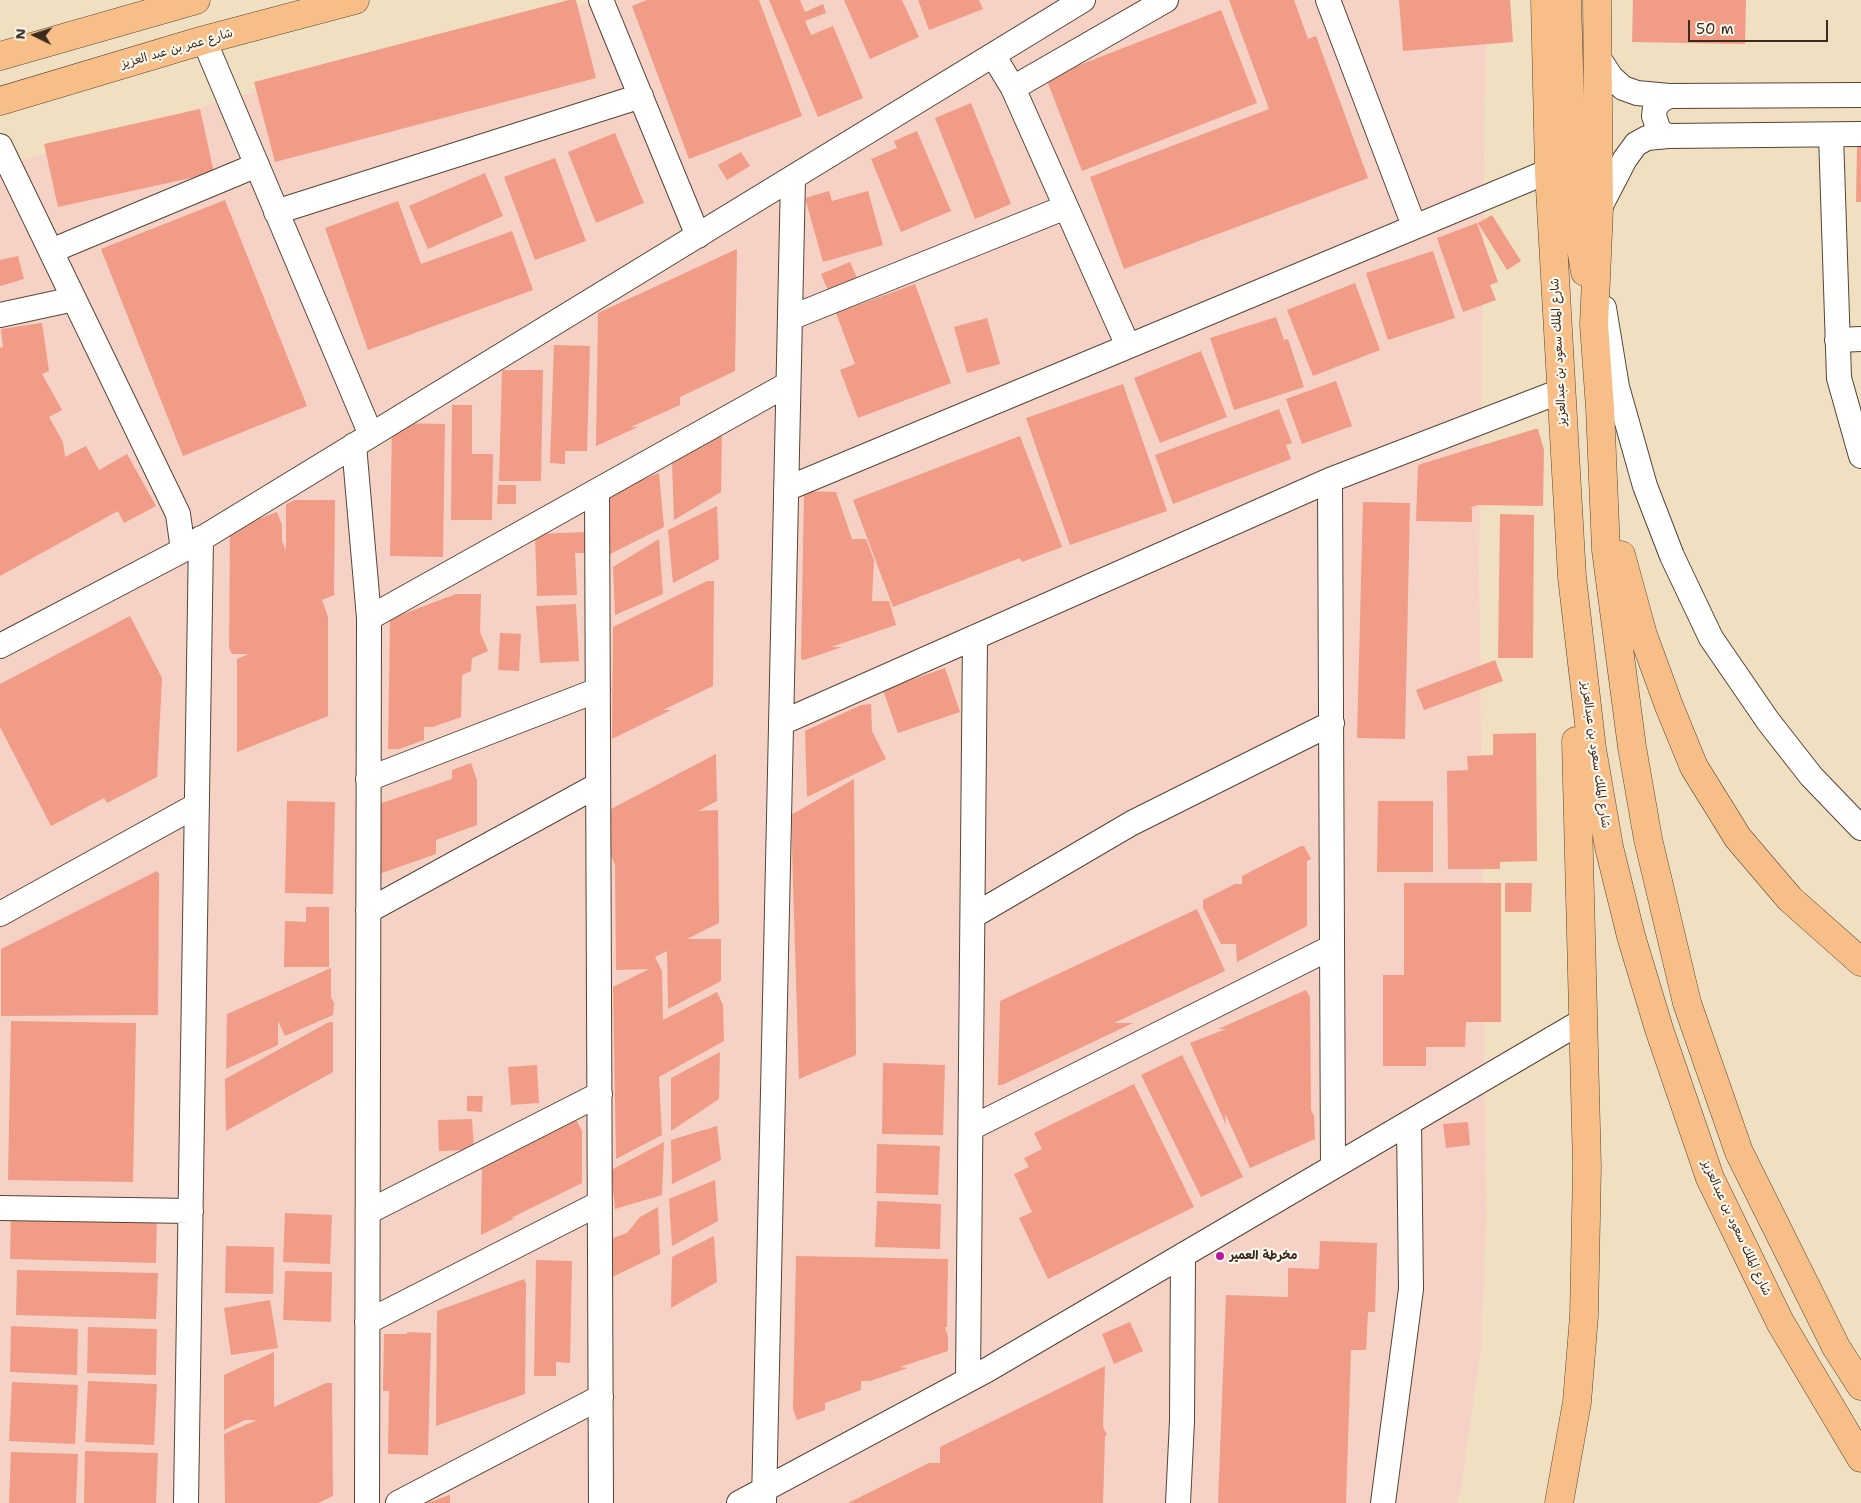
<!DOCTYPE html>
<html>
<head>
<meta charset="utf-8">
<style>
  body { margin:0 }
  #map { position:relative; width:1861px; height:1503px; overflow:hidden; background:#f0e0c1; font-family:"Shantell Sans",sans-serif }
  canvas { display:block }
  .north { position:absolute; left:10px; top:10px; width:50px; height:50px; -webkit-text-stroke:4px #fbf7ec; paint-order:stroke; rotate:274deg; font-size:14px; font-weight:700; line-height:20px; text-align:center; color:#3b2a1e }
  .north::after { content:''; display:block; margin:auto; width:18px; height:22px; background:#3b2a1e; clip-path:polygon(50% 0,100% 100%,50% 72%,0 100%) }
  .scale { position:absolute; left:1688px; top:20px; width:140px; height:22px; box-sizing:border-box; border:2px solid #3b2a1e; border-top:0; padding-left:6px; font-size:15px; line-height:18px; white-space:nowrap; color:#3b2a1e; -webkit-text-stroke:4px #fbf7ec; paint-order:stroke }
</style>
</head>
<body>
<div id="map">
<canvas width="1861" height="1503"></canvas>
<div class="north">N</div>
<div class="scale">50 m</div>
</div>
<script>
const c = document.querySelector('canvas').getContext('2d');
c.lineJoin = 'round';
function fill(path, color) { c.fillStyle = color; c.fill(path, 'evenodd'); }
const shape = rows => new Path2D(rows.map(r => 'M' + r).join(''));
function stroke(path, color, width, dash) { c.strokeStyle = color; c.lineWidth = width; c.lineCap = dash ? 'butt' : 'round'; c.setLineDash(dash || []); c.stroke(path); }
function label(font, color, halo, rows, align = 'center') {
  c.font = font + ' "Shantell Sans","Playpen Sans Arabic",sans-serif'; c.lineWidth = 4.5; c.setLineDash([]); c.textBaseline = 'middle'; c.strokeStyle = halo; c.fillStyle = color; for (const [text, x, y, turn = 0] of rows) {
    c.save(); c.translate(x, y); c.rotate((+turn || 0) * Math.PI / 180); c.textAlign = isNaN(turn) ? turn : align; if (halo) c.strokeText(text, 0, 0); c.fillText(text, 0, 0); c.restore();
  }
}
fill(shape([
  [599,0,1486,0,1479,568,1486,1217,1481,1347,1461,1487,1457,1503,0,1503,0,167,221,101]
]), '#f6d1c5');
fill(shape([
  [569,0,576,0,596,78,275,162,254,82],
  [647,0,759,0,802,116,689,159,632,6],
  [769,0,800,0,805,12,823,4,826,13,805,21,811,35,833,26,863,98,818,117],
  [844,0,902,0,919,37,870,59],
  [918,0,979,0,983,9,929,30],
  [1229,0,1294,0,1308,39,1316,36,1368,178,1124,269,1090,177,1269,109],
  [1399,0,1510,0,1513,42,1403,51],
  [1633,0,1746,0,1745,44,1632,42],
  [1221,10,1257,103,1082,171,1046,78],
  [971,103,1011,204,975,219,935,118],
  [200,109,214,173,58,207,44,144],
  [917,131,951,211,901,232,871,159,897,148,894,141],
  [615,133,644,203,596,223,568,152],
  [1857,147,1861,147,1861,202,1856,202],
  [741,152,750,166,727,180,718,165],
  [555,158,586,241,535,260,504,177],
  [485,173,503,216,428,249,409,206],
  [829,191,832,201,868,191,883,245,823,262,805,198],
  [225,200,307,406,183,456,101,249],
  [398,201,421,264,512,231,533,290,368,350,325,228],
  [1492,215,1521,261,1507,270,1478,223],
  [1477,223,1498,282,1490,285,1496,300,1463,312,1437,238],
  [737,249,735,371,680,397,680,405,631,427,638,427,596,446,598,313],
  [1433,251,1455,318,1388,340,1366,273],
  [18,256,24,279,0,286,0,260],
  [850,262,858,280,829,293,821,274],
  [1355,283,1380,350,1313,376,1287,310],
  [915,284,951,383,858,418,840,370,855,364,836,313],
  [1276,317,1284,340,1288,339,1304,387,1234,410,1210,338],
  [987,318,1000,364,967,373,954,327],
  [42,323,49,371,42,374,62,410,49,417,63,442,65,457,86,446,99,470,127,454,156,506,124,523,118,511,0,576,0,348,3,347,1,329],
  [554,345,590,346,587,451,565,451,565,464,550,463],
  [1201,351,1227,417,1160,443,1134,378],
  [502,370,543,370,541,481,499,481],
  [1336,381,1352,426,1302,444,1286,399],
  [1123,384,1167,511,1070,545,1026,418],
  [452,405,472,405,472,454,493,454,492,520,451,520],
  [1279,409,1292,443,1286,445,1291,459,1173,504,1155,455],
  [392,423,445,424,443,557,390,556],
  [1535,429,1538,429,1544,450,1543,506,1478,505,1469,508,1472,508,1472,522,1416,521,1418,465],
  [722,431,721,492,674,520,672,463],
  [1020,436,1062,547,1022,562,1020,558,893,607,853,500],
  [659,473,664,527,610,554,608,493],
  [498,485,516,485,516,504,497,504],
  [804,491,836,492,852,539,866,539,874,560,872,601,889,601,896,625,831,647,842,647,804,660,801,659],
  [295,500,335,500,334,595,322,600,328,617,328,716,237,752,237,659,249,654,232,654,229,648,230,530,277,512,282,525,282,541,286,551,286,504],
  [1363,502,1410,503,1405,739,1357,738],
  [717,506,719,559,673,583,668,530],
  [1500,514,1534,515,1533,658,1498,658],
  [585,532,586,553,575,553,577,595,537,596,535,534],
  [659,539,663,594,615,615,613,567],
  [707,581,714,581,713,686,663,710,671,710,612,739,613,627],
  [456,594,481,594,480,632,488,651,472,658,471,671,462,675,461,717,433,727,424,727,424,740,399,749,388,749,390,619],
  [576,604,579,661,540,663,536,606],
  [130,616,162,678,157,777,107,803,104,798,51,826,0,727,0,684],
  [500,633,521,634,519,671,498,670],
  [1495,660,1503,681,1424,710,1416,690],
  [945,668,960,712,898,733,883,690],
  [871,704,872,731,886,759,807,797,805,731,861,705],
  [1536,733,1537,861,1500,862,1500,869,1448,869,1447,771,1468,770,1467,756,1493,755,1493,734],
  [716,754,717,801,698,811,718,810,719,923,687,939,721,939,721,981,668,1009,667,951,655,957,662,971,663,1020,717,992,723,1005,724,1041,659,1077,662,1135,616,1159,613,987,649,969,616,970,615,865,611,855,611,809],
  [471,763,477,780,477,825,436,840,436,854,379,874,379,804,452,779,452,770],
  [854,779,856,1055,799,1079,791,815],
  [287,801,335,802,333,894,285,893],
  [1378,801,1433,801,1433,872,1377,872],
  [1301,846,1304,846,1311,859,1307,861,1307,926,1237,962,1236,944,1221,944,1203,908,1203,900,1235,884,1242,884,1242,876],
  [157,871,159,874,158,1015,1,1016,1,949],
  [1404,883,1501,883,1501,1022,1466,1022,1465,1047,1426,1047,1426,1066,1383,1066,1383,975,1404,975],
  [1505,883,1532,883,1531,912,1505,912],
  [306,907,329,907,329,967,284,967,285,921,306,922],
  [1197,909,1225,971,1114,1023,1133,1023,1002,1085,998,1085,1000,1001],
  [331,968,331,997,334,1003,333,1015,285,1036,278,1021,278,1045,226,1069,227,1014],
  [1306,990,1310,997,1311,1110,1314,1116,1315,1139,1250,1168,1225,1113,1226,1125,1190,1043,1226,1029,1218,1029],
  [11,1021,136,1023,133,1182,8,1180],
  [329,1022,333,1022,333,1072,226,1131,225,1079],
  [720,1052,719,1099,671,1131,671,1078],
  [1182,1055,1243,1177,1201,1197,1141,1075],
  [883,1063,945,1065,943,1135,882,1134],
  [537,1065,539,1103,511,1105,508,1067],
  [1134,1084,1194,1207,1048,1279,1019,1218,1032,1212,1014,1174,1029,1167,1024,1158,1042,1149,1034,1133],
  [467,1096,483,1096,482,1112,467,1111],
  [575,1117,582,1131,582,1183,511,1218,515,1218,481,1235,482,1161],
  [472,1119,474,1150,439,1151,438,1120],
  [1468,1122,1470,1145,1446,1148,1443,1124],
  [717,1126,721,1160,672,1184,671,1140],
  [664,1142,662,1195,615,1209,611,1170],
  [877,1144,940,1146,938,1195,876,1193],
  [715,1180,718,1221,672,1246,669,1199],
  [877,1201,941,1204,940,1249,875,1247],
  [658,1207,660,1254,610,1278,610,1239,627,1233,640,1217],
  [11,1213,157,1216,156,1263,10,1259],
  [285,1213,332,1215,330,1264,283,1262],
  [714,1236,717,1282,671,1308,672,1257],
  [1320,1241,1377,1243,1375,1312,1368,1312,1366,1350,1351,1350,1346,1503,1218,1503,1226,1295,1288,1297,1288,1268,1319,1269],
  [226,1246,274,1247,273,1294,225,1293],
  [796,1256,948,1259,947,1327,945,1327,948,1337,948,1351,900,1367,908,1368,870,1381,861,1381,861,1390,825,1403,825,1410,797,1420,793,1409],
  [536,1260,572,1261,570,1363,556,1362,556,1376,534,1376],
  [17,1270,158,1273,156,1319,16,1315],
  [285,1271,332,1272,331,1322,283,1320],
  [524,1279,526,1284,525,1394,436,1426,437,1311],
  [270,1300,278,1348,231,1355,224,1308],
  [1130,1322,1143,1351,1114,1364,1102,1334],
  [11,1326,78,1329,77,1375,10,1372],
  [88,1327,157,1329,156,1375,87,1373],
  [407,1332,431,1333,428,1455,388,1454,389,1391,383,1391,384,1334,407,1334],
  [274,1352,274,1407,326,1383,332,1383,333,1496,318,1503,225,1503,224,1434,257,1420,245,1420,224,1430,224,1375],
  [1105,1366,1103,1427,1107,1435,1105,1436,1103,1503,848,1503,929,1463,940,1463,940,1447],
  [88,1381,157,1384,154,1445,85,1442],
  [12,1382,78,1385,75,1444,9,1441],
  [85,1451,158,1453,156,1503,84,1503],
  [11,1452,78,1454,76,1503,9,1503],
  [450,1495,450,1503,427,1503]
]), '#f09c86');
const minor = shape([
  [601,0,698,236],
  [1328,0,1414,226],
  [204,40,371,435],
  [993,55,1013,88,1128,346],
  [1598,57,1611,77,1623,88,1637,93,1669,96,1861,95],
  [1013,88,1166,0],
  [1831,135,1839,378,1861,456],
  [1668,136,1659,131,1654,116,1655,108,1660,101,1669,96],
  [0,146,178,514,183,550],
  [1599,209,1625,159,1636,144,1647,138,1668,136,1861,134],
  [276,212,641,96],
  [51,251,257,165],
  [1604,308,1617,387,1645,486,1672,556,1711,638,1768,721,1811,776,1861,828],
  [0,315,74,299],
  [790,318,1066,207],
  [1837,340,1861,339],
  [354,445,369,618,367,1503],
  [1330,480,1333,1167],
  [786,489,1549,171],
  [597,491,601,1503],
  [369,618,788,384],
  [0,646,183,550,1083,0],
  [781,723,1330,480,1561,391],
  [368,779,598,690],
  [368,911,598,785],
  [0,914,197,805],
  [973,916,1132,823,1332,723],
  [971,1128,1332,947],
  [0,1208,191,1211],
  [368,1212,600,1094],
  [367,1322,600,1203],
  [968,1380,975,637],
  [186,1503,201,538],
  [398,1503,601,1397],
  [739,1503,987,1370,1584,1020],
  [764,1503,793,178],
  [1178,1503,1182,1421,1183,1255],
  [1383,1503,1411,1289,1409,1123]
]);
const major = shape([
  [1545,0,1549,171,1572,577,1592,749,1609,847,1631,936,1659,1029,1710,1178,1780,1322,1861,1458],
  [1567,0,1573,200,1585,272],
  [1597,0,1599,209,1594,325,1600,408,1606,550,1632,747,1648,839,1687,1003,1739,1152,1836,1347,1861,1386],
  [0,56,196,0],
  [0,101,204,40,355,0],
  [1621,555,1643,635,1669,706,1694,767,1738,838,1790,899,1861,962],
  [1559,1503,1577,1402,1584,1316,1587,1167,1576,741]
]);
stroke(minor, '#564536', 26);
stroke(major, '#564536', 29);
stroke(minor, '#fff', 24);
stroke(major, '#f7be88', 28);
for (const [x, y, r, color] of [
  [1220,1256,5,"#b5179e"]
]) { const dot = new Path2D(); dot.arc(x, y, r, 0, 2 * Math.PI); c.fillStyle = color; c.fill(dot); stroke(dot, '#fbf7ec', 2); }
label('12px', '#3b2a1e', '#fbf7ec', [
  ["شارع عمر بن عبد العزيز",177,49,-16],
  ["شارع الملك سعود بن عبدالعزيز",1559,352,-93],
  ["شارع الملك سعود بن عبدالعزيز",1595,755,82],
  ["شارع الملك سعود بن عبدالعزيز",1736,1228,65]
]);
label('bold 12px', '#3b2a1e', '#fbf7ec', [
  ["مخرطة العمير",1230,1256]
], 'left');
</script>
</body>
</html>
